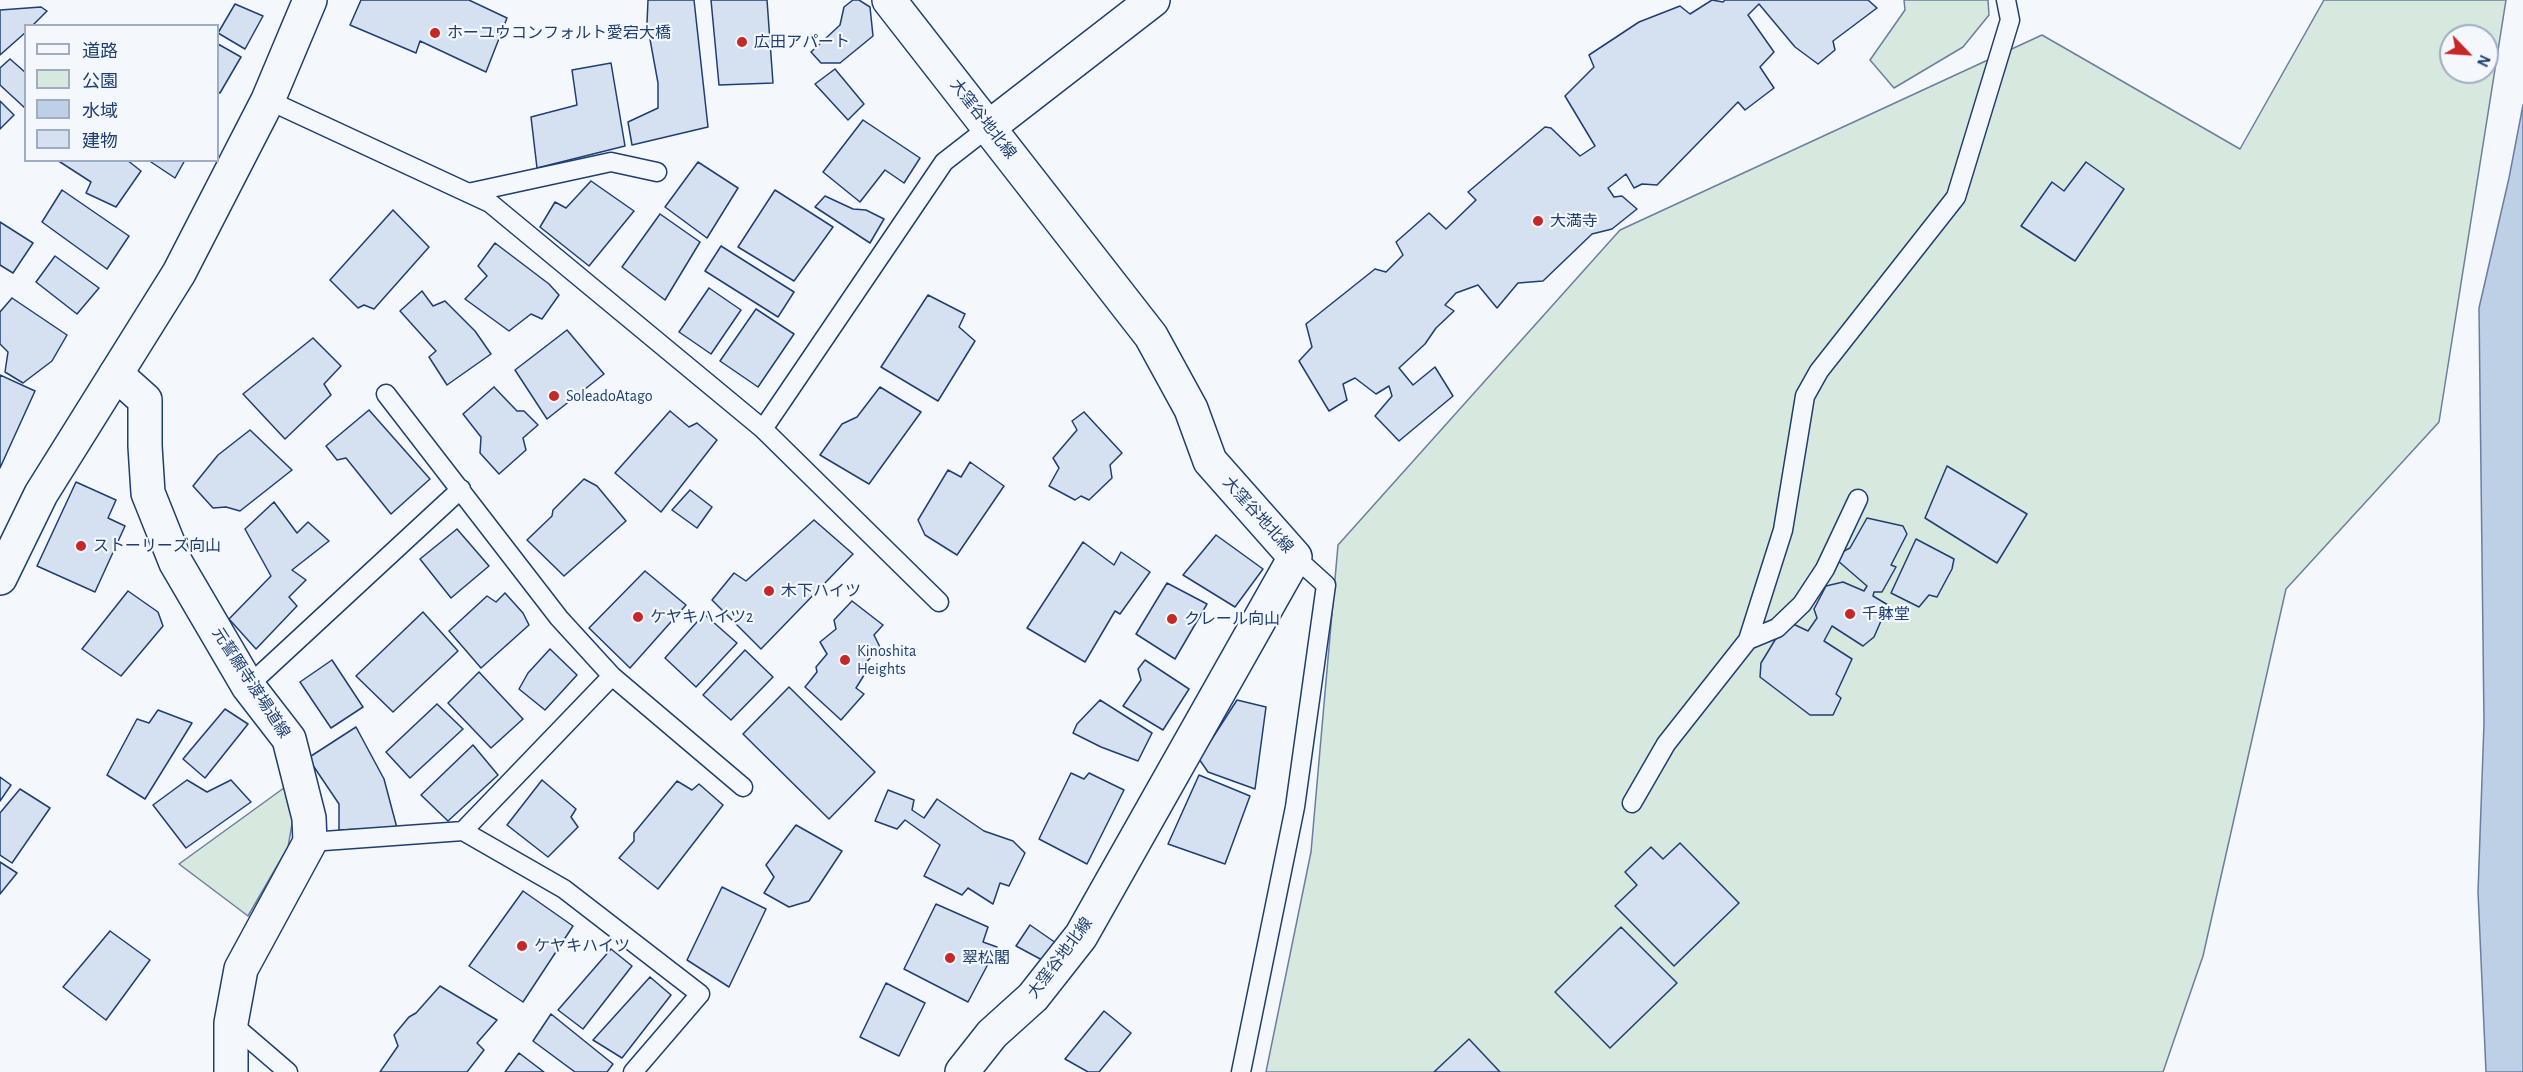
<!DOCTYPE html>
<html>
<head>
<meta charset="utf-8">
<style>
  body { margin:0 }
  #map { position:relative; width:2523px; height:1072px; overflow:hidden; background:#f4f7fb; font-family:"Alegreya Sans","Noto Sans JP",sans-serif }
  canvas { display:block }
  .legend { position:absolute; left:24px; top:24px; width:195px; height:138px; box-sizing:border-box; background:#f4f7fb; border:2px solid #9eadc5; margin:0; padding:8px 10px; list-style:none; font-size:18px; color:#1d3f73 }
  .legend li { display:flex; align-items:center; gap:12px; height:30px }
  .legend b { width:30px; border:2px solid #9eadc5 }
  .north { position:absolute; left:2439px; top:24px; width:60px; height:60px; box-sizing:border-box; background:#f4f7fb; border:2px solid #9eadc5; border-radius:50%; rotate:115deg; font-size:16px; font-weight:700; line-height:24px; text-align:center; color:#1d3f73 }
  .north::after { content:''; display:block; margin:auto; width:21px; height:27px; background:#c62828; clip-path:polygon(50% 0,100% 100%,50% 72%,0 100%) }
</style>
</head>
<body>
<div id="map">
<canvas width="2523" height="1072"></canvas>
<ul class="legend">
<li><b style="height:8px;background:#f4f7fb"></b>道路</li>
<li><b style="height:16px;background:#d7e8df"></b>公園</li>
<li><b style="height:16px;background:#bed0e5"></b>水域</li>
<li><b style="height:16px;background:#d5e0f0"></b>建物</li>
</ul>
<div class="north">N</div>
</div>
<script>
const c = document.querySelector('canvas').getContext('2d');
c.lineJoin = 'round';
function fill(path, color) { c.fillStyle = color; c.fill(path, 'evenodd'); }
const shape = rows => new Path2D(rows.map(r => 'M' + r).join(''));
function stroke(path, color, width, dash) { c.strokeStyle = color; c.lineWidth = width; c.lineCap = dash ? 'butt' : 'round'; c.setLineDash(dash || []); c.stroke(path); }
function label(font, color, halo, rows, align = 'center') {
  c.font = font + ' "Alegreya Sans","Noto Sans JP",sans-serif'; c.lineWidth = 4.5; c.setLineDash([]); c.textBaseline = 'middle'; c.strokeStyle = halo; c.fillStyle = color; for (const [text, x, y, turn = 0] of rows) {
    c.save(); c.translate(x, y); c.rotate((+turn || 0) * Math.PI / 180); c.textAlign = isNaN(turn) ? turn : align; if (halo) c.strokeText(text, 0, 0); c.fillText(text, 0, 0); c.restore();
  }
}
const green = shape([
  [1904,0,1988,0,1989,15,1963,47,1894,88,1870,60,1905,10,1904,0],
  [2324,0,2506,0,2439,422,2286,589,2203,956,2163,1072,1266,1072,1311,852,1338,545,1620,230,2042,35,2240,149,2324,0],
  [2451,36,2487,36,2487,72,2451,72,2451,36],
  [288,785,294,813,288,847,248,916,179,864,288,785]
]);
fill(green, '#d7e8df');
stroke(green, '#687fa3', 1.5);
const water = shape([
  [2523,105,2523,1072,2486,1072,2478,892,2484,723,2479,308,2509,178,2523,105]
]);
fill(water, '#bed0e5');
stroke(water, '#687fa3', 1.5);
const building = shape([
  [361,0,469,0,507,18,486,72,420,41,416,53,350,25,361,0],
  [648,0,694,0,708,127,632,145,628,122,658,108,658,83,647,23,648,0],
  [711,0,767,0,773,83,719,85,711,0],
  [853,0,859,0,870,7,873,36,840,63,821,63,811,52,840,25,844,7,853,0],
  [1712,0,1723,2,1725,0,1868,0,1877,8,1833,41,1835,50,1818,64,1795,47,1759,4,1748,15,1774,52,1760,67,1774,88,1745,110,1738,102,1657,185,1642,184,1634,188,1626,174,1608,188,1614,197,1622,196,1637,209,1612,229,1592,234,1543,281,1518,283,1497,308,1478,285,1456,293,1445,305,1454,311,1436,328,1425,344,1399,368,1413,385,1435,367,1453,396,1399,441,1375,416,1392,396,1389,386,1376,394,1355,378,1343,384,1347,400,1329,411,1299,361,1312,347,1306,324,1375,269,1386,272,1403,255,1396,242,1429,213,1446,229,1476,200,1468,192,1545,127,1551,128,1580,156,1595,146,1565,96,1594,67,1589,55,1639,22,1680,6,1690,14,1712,0],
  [235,4,263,16,245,49,218,33,235,4],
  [41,7,47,11,32,26,26,26,26,32,0,55,0,10,41,7],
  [218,44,241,57,220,93,218,92,218,44],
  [10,59,26,73,26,109,0,85,0,68,10,59],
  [611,63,625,146,537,168,531,117,577,105,572,70,611,63],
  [835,69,864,104,848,120,815,84,835,69],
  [0,101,14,115,0,129,0,101],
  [863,120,920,158,904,183,885,170,860,202,823,172,863,120],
  [57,160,127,160,141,171,116,207,86,193,91,182,57,160],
  [148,160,185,160,175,178,148,160],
  [698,162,738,188,707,238,665,207,698,162],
  [2086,162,2124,189,2075,261,2021,226,2052,182,2064,191,2086,162],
  [591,181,634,211,589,266,540,227,555,202,566,208,591,181],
  [62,190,129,236,107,269,42,222,62,190],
  [775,190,833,227,794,281,738,247,775,190],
  [825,196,853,209,866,210,884,219,870,243,815,207,825,196],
  [393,210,429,247,374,309,364,305,358,308,330,280,393,210],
  [660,214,700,242,665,300,622,267,660,214],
  [0,222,33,243,13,273,0,265,0,222],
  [495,243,549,284,559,295,542,319,531,314,509,331,465,299,487,276,478,266,495,243],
  [721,246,794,292,778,317,705,271,721,246],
  [55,256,99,288,77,314,36,282,55,256],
  [709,288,741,310,711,354,679,332,709,288],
  [422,291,433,306,445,301,475,331,491,354,447,385,429,357,436,351,400,311,422,291],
  [928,295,965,314,959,327,975,341,938,401,881,367,928,295],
  [12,298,67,335,52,361,23,383,5,372,8,352,0,344,0,312,12,298],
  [756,309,794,334,758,387,720,361,756,309],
  [567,330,604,374,547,419,515,370,567,330],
  [313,338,341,366,324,384,331,395,285,439,243,394,313,338],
  [0,375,35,391,0,468,0,375],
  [494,387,517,411,524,411,538,425,523,438,526,450,499,474,480,453,481,437,463,414,494,387],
  [880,387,921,412,869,484,820,455,842,424,857,417,880,387],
  [369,410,430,479,391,514,346,458,337,460,326,446,369,410],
  [670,411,689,427,697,423,717,440,661,512,615,473,670,411],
  [1084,412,1122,453,1110,465,1112,478,1089,500,1081,496,1075,500,1049,486,1059,468,1053,458,1077,430,1072,421,1084,412],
  [250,430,292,470,240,511,226,507,213,508,193,486,218,455,250,430],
  [970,462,1004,486,957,555,925,535,918,520,948,470,961,477,970,462],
  [1947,466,2027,514,1997,563,1925,518,1947,466],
  [584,479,597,486,626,521,564,576,527,540,552,516,553,510,584,479],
  [76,482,116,500,108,518,125,526,95,592,37,566,76,482],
  [690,490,712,507,697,528,672,510,690,490],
  [274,502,297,533,308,522,329,541,292,570,306,580,289,597,297,606,256,649,229,619,271,576,245,529,274,502],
  [1867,518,1903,526,1907,534,1891,565,1896,567,1882,592,1874,592,1873,596,1888,605,1874,637,1863,646,1832,626,1824,641,1852,659,1836,694,1841,698,1833,715,1810,715,1760,677,1761,663,1775,640,1791,623,1808,631,1817,618,1814,609,1826,586,1843,582,1864,591,1867,586,1837,560,1844,551,1850,548,1867,518],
  [814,520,853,554,761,649,712,600,734,573,746,581,814,520],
  [457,529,489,566,451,598,420,559,457,529],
  [1216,535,1263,569,1235,607,1183,575,1216,535],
  [1916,539,1954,559,1952,569,1937,597,1929,595,1919,607,1891,593,1916,539],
  [1083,542,1114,565,1121,552,1150,572,1120,614,1115,611,1085,662,1027,628,1083,542],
  [645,571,686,605,630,668,589,628,645,571],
  [1167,583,1207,604,1175,659,1136,634,1167,583],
  [128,591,158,612,163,626,121,676,82,649,128,591],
  [505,593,523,613,529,625,481,668,449,631,487,596,496,602,505,593],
  [852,601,883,625,874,635,880,647,862,667,866,672,856,688,864,694,841,720,805,687,817,672,816,667,827,654,820,642,836,629,834,620,852,601],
  [423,612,458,651,393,712,356,676,423,612],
  [704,614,737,643,696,687,665,658,704,614],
  [550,649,577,675,545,710,519,689,528,673,550,649],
  [745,650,773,677,731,720,703,695,745,650],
  [332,660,363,707,331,728,300,682,332,660],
  [1145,660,1189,689,1163,730,1123,706,1141,680,1138,669,1145,660],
  [479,672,523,719,491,748,448,703,479,672],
  [789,687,875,772,829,819,743,734,789,687],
  [1100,700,1152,733,1138,761,1101,747,1073,733,1077,724,1100,700],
  [1237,700,1266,707,1255,789,1208,772,1199,759,1237,700],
  [437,704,463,729,410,778,386,752,437,704],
  [225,709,248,724,205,778,183,759,225,709],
  [158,710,192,723,145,799,107,775,137,719,149,723,158,710],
  [356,727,384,779,397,828,339,830,339,804,308,758,356,727],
  [473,745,498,775,448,821,421,795,473,745],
  [1071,773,1084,779,1089,773,1124,790,1087,864,1039,839,1071,773],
  [1199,775,1250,796,1225,864,1168,844,1199,775],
  [0,777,11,785,0,801,0,777],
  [187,780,207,792,231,780,251,802,186,848,153,805,187,780],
  [542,780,576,809,571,817,578,827,548,857,507,825,542,780],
  [677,781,692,790,699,784,723,805,658,889,619,858,634,841,634,833,677,781],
  [20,789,50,808,12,863,0,855,0,813,20,789],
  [888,790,914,800,912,810,924,818,937,799,984,831,1013,841,1025,853,1009,886,1000,883,993,904,968,888,962,895,924,876,940,845,905,820,897,829,875,821,888,790],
  [796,825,842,851,809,901,789,907,764,893,774,877,766,865,796,825],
  [1680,843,1739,903,1674,966,1615,906,1637,885,1625,872,1651,847,1663,859,1680,843],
  [0,862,17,873,0,894,0,862],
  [722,887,766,909,729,987,687,960,722,887],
  [523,891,573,926,523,1002,469,966,523,891],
  [936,904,988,927,983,942,997,947,968,1002,904,969,936,904],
  [1030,925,1056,943,1044,961,1016,946,1030,925],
  [1621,927,1677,983,1610,1048,1555,992,1621,927],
  [110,931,150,960,106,1020,63,987,110,931],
  [611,949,632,966,583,1029,558,1010,611,949],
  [650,977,671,995,622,1058,593,1040,650,977],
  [886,983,925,1003,899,1056,860,1037,886,983],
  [440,986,497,1020,477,1043,484,1050,467,1072,380,1072,398,1046,394,1035,409,1017,416,1013,440,986],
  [1104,1011,1131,1033,1099,1072,1088,1072,1065,1059,1104,1011],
  [551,1014,613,1064,607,1072,575,1072,533,1041,551,1014],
  [1469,1039,1500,1072,1434,1072,1469,1039],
  [519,1053,544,1072,505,1072,519,1053]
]);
fill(building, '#d5e0f0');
stroke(building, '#1d3f73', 1.5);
const lane = shape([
  [268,100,490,203,763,429,939,602],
  [468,193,611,162,657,172],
  [386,394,559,618,612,676,743,787],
  [763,429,944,162,989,127],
  [1748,640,1777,628,1802,604,1825,569,1858,499],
  [612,676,463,831,564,889,700,994,633,1072],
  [248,686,461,489],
  [1632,803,1666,744,1748,640,1783,530,1805,396,1819,371,1956,197,2010,20,2006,0],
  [310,842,463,831],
  [231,1023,288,1072],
  [1241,1072,1295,807,1326,585,1295,557]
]);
const street = shape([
  [889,0,1151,336,1191,409,1210,461,1295,557,1081,936,1033,997,992,1034,962,1072],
  [989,127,1153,0],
  [116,374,145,400,145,446,148,493,176,563,248,686,289,739,309,818,310,842,241,969,231,1023,231,1072]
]);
const secondary = shape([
  [0,578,41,494,179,273,268,100,310,0]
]);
stroke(lane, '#1d3f73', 21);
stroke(street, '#1d3f73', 36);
stroke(secondary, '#1d3f73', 36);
stroke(lane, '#f4f7fb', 18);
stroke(street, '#f4f7fb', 33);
stroke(secondary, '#f4f7fb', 33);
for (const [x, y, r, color] of [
  [435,33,6,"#c62828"],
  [742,42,6,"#c62828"],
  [1538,221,6,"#c62828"],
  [554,396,6,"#c62828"],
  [81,546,6,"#c62828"],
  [769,591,6,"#c62828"],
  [1850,614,6,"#c62828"],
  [638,617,6,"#c62828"],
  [1172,619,6,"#c62828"],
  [845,660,6,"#c62828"],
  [522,946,6,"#c62828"],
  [950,958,6,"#c62828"]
]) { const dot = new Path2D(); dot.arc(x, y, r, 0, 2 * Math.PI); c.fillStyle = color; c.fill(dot); stroke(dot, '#f4f7fb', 2); }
label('16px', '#1d3f73', '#f4f7fb', [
  ["ホーユウコンフォルト愛宕大橋",447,33],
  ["広田アパート",754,42],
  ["大満寺",1550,221],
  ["SoleadoAtago",566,396],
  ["ストーリーズ向山",93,546],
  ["木下ハイツ",781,591],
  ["千躰堂",1862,614],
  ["ケヤキハイツ2",650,617],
  ["クレール向山",1184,619],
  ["Kinoshita",857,651],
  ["Heights",857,669],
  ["ケヤキハイツ",534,946],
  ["翠松閣",962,958]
], 'left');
label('16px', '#1d3f73', '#f4f7fb', [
  ["大窪谷地北線",983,119,52],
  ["大窪谷地北線",1258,515,48],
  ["元誓願寺渡場道線",251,683,57],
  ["大窪谷地北線",1060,958,-53]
]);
</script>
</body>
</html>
